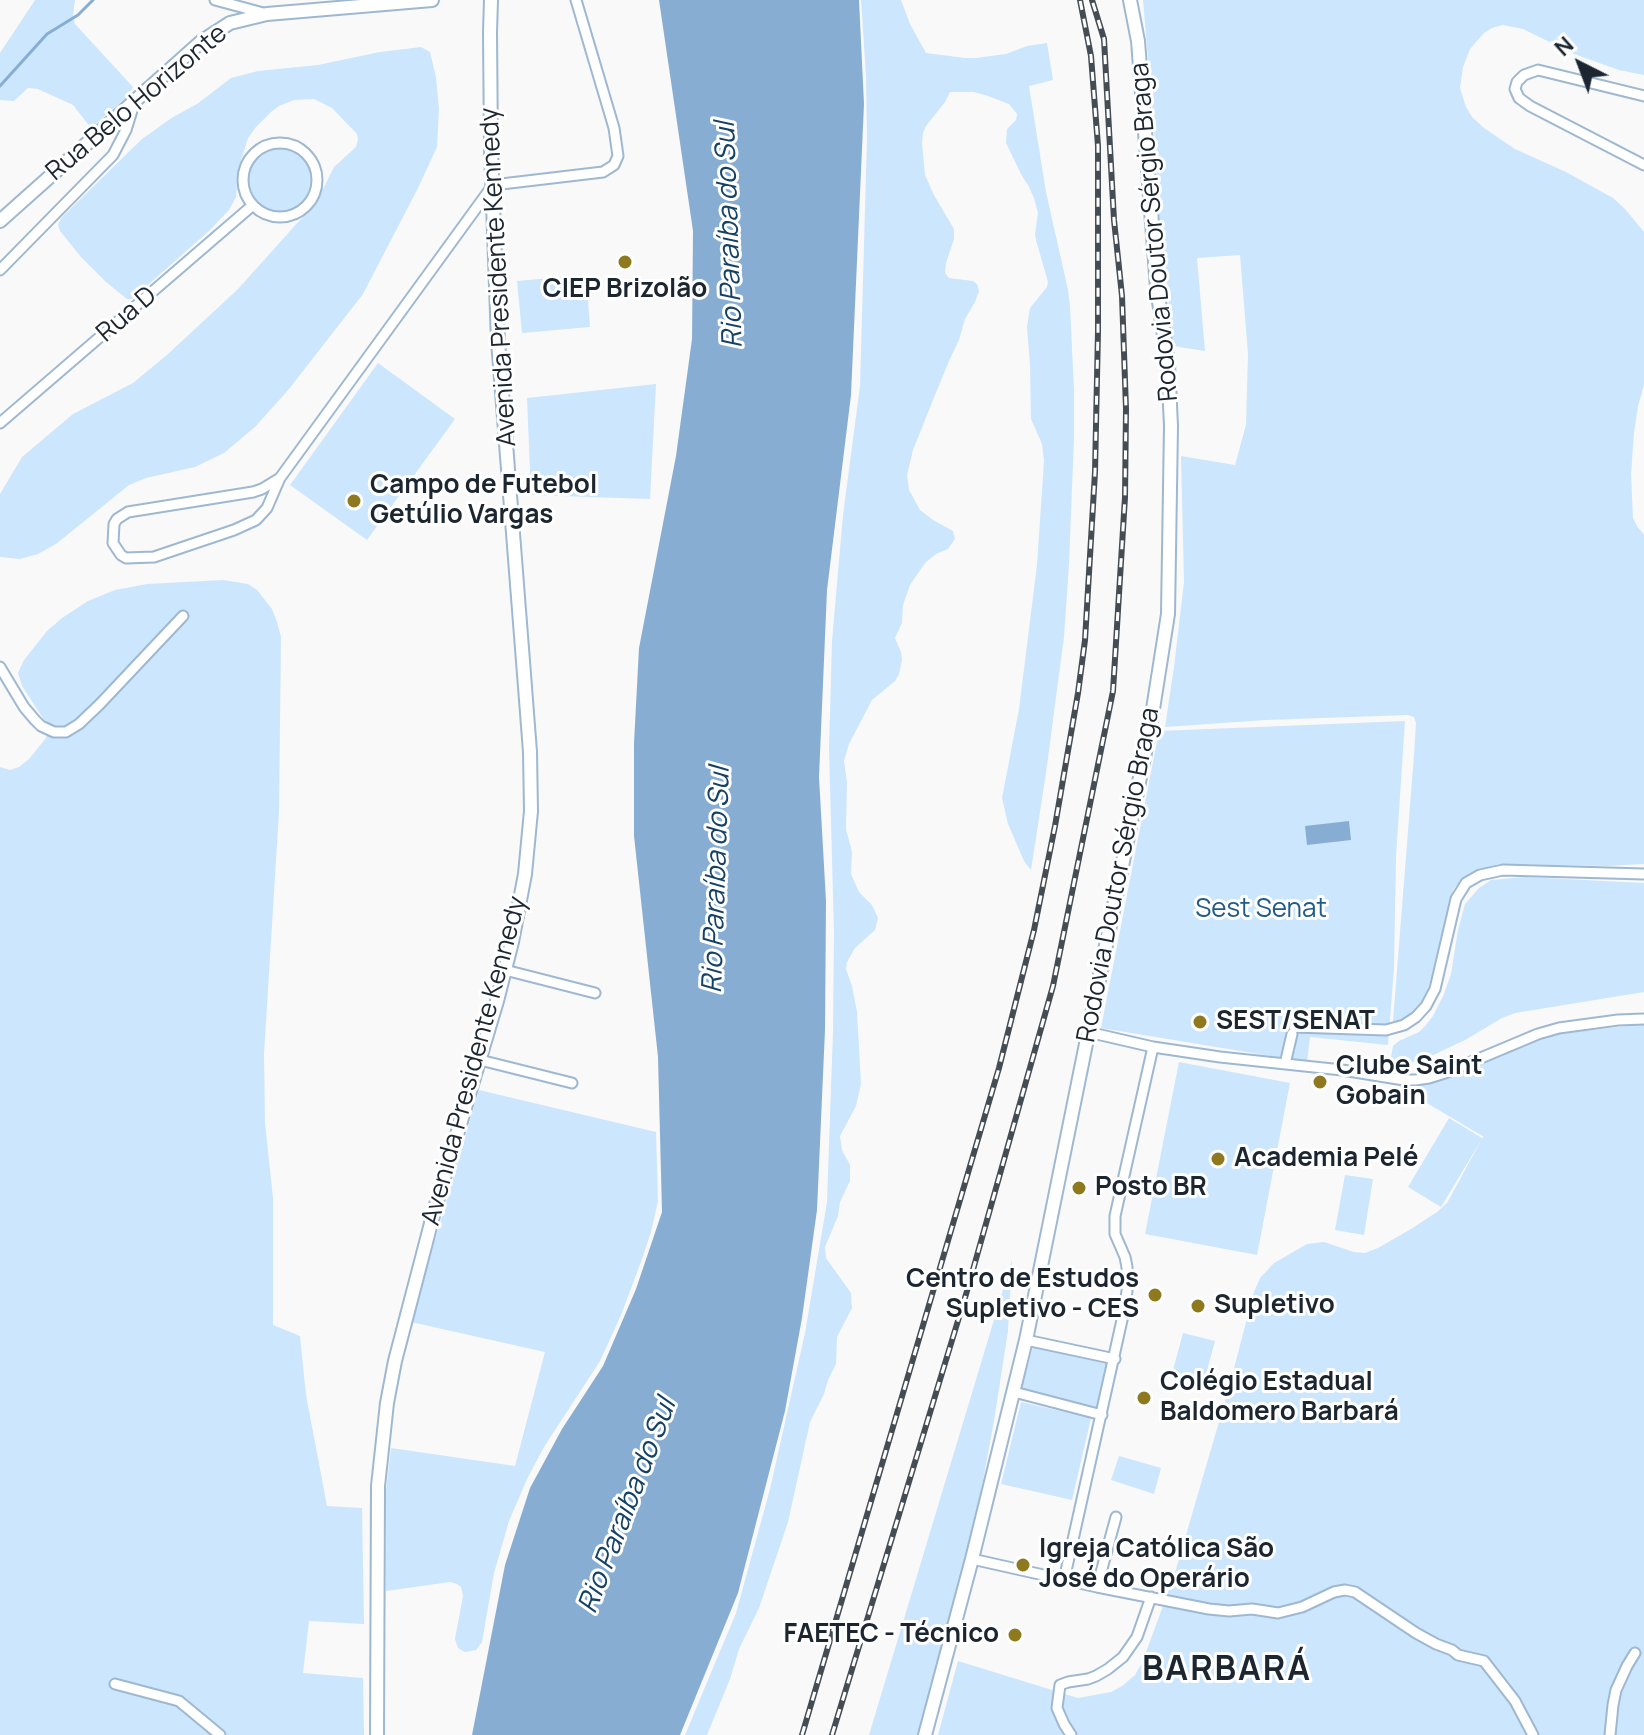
<!DOCTYPE html>
<html>
<head>
<meta charset="utf-8">
<style>
  body { margin:0 }
  #map { position:relative; width:1644px; height:1735px; overflow:hidden; background:#f9f9f9; font-family:Manrope,sans-serif }
  canvas { display:block }
  .north { position:absolute; left:1540px; top:24px; width:80px; height:80px; -webkit-text-stroke:6px #fff; paint-order:stroke; rotate:318deg; font-size:22px; font-weight:700; line-height:32px; text-align:center; color:#1c2630 }
  .north::after { content:''; display:block; margin:auto; width:28px; height:36px; background:#1c2630; clip-path:polygon(50% 0,100% 100%,50% 72%,0 100%) }
</style>
</head>
<body>
<div id="map">
<canvas width="1644" height="1735"></canvas>
<div class="north">N</div>
</div>
<script>
const c = document.querySelector('canvas').getContext('2d');
c.lineJoin = 'round';
function fill(path, color) { c.fillStyle = color; c.fill(path, 'evenodd'); }
const shape = rows => new Path2D(rows.map(r => 'M' + r).join(''));
function stroke(path, color, width, dash) { c.strokeStyle = color; c.lineWidth = width; c.lineCap = dash ? 'butt' : 'round'; c.setLineDash(dash || []); c.stroke(path); }
function label(font, color, halo, rows, align = 'center') {
  c.font = font + ' Manrope,sans-serif'; c.lineWidth = 6; c.setLineDash([]); c.textBaseline = 'middle'; c.strokeStyle = halo; c.fillStyle = color; for (const [text, x, y, turn = 0] of rows) {
    c.save(); c.translate(x, y); c.rotate((+turn || 0) * Math.PI / 180); c.textAlign = isNaN(turn) ? turn : align; if (halo) c.strokeText(text, 0, 0); c.fillText(text, 0, 0); c.restore();
  }
}
fill(shape([
  [35,0,75,0,73,16,75,24,133,87,129,95,91,128,73,105,38,89,28,88,14,101,0,100,0,53],
  [861,0,901,0,910,24,926,53,965,58,976,58,1006,54,1027,46,1047,43,1053,80,1029,86,1046,192,1068,290,1070,306,1074,390,1074,438,1069,564,1064,637,1046,773,1031,870,1024,861,1008,824,1002,798,1019,709,1037,565,1044,461,1042,444,1031,419,1030,365,1027,327,1030,308,1047,287,1048,282,1036,240,1035,234,1038,213,1034,198,1028,185,1022,176,1006,143,1007,129,1016,120,1017,114,1009,104,988,96,974,92,950,92,945,102,926,126,923,133,922,143,924,164,925,175,934,195,954,229,954,239,946,263,945,273,949,278,973,281,977,284,979,291,975,302,965,319,959,340,949,361,933,400,913,450,907,475,909,490,920,510,933,520,953,531,955,539,948,549,936,554,925,563,910,585,903,605,902,623,895,638,901,652,902,660,899,674,895,681,872,700,849,744,844,761,847,782,846,829,852,852,851,874,859,892,872,905,878,918,875,930,855,948,847,962,846,969,852,986,857,1012,861,1084,856,1106,840,1136,842,1150,850,1165,850,1181,840,1202,838,1216,825,1247,826,1258,851,1293,852,1308,837,1337,836,1364,828,1380,824,1394,810,1422,788,1522,759,1608,739,1649,730,1679,707,1735,685,1735,736,1613,770,1489,805,1333,827,1202,833,1031,834,932,829,748,832,641,843,515,860,386,867,139,866,76],
  [1143,0,1644,0,1644,75,1619,70,1574,54,1523,29,1503,25,1492,28,1484,33,1470,49,1463,67,1460,88,1466,107,1472,117,1484,128,1515,149,1566,172,1613,198,1625,209,1644,232,1644,385,1638,406,1634,433,1631,474,1633,518,1637,526,1644,535,1644,864,1607,866,1499,864,1477,870,1467,875,1454,888,1450,899,1437,959,1425,998,1413,1014,1400,1021,1393,1021,1414,755,1416,723,1414,717,1408,715,1266,720,1165,727,1174,667,1184,582,1181,456,1235,465,1246,425,1248,354,1240,255,1197,258,1205,351,1173,346,1158,200,1154,128],
  [421,47,430,52,436,77,439,109,437,147,418,188,363,294,289,389,255,427,224,453,195,467,146,478,129,485,56,544,38,554,20,559,0,557,0,494,22,457,73,414,133,383,168,354,238,289,317,201,334,167,356,147,358,139,357,134,332,108,314,99,294,100,279,106,271,112,256,127,248,138,238,170,236,197,229,210,209,231,132,299,127,299,106,282,81,257,60,231,58,225,61,218,142,139,173,117,197,104,231,78,258,71,318,65,380,52],
  '244 180a36 36 0 1 1 72 0a36 36 0 1 1-72 0Z',
  [586,275,590,327,522,333,517,281],
  [378,363,455,419,367,540,290,485],
  [656,384,650,499,531,495,527,398],
  [223,580,248,584,257,590,272,609,277,622,281,637,279,812,264,1054,265,1123,273,1198,273,1325,300,1336,306,1395,327,1506,362,1508,364,1624,309,1621,303,1673,363,1678,364,1735,0,1735,0,767,10,770,19,767,29,759,46,738,48,726,22,686,18,673,24,660,47,631,62,618,88,601,115,590,147,584],
  [1405,721,1396,856,1394,967,1388,1045,1310,1037,1307,1062,1101,1028,1159,731],
  [1525,877,1644,883,1644,992,1515,1013,1502,1018,1465,1040,1425,1059,1406,1064,1396,1062,1391,1057,1393,1046,1399,1041,1419,1032,1426,1025,1433,1016,1444,994,1451,974,1458,930,1465,904,1479,888,1491,880],
  [1644,1024,1644,1735,938,1735,958,1661,1078,1698,1111,1692,1122,1686,1135,1675,1142,1663,1174,1576,1228,1391,1254,1292,1260,1278,1274,1263,1307,1244,1324,1242,1354,1252,1365,1253,1378,1248,1411,1229,1437,1212,1447,1203,1482,1139,1441,1207,1408,1187,1449,1118,1482,1138,1484,1137,1400,1087,1420,1086,1438,1080,1541,1036],
  [1179,1062,1290,1083,1257,1255,1145,1234],
  [479,1090,656,1132,658,1201,651,1232,642,1259,621,1315,600,1361,544,1447,528,1477,509,1521,494,1573,482,1642,476,1650,465,1652,458,1648,455,1639,463,1596,461,1587,457,1584,450,1582,386,1591,385,1499,391,1448,515,1466,545,1352,411,1322],
  [1345,1175,1373,1179,1364,1235,1335,1230],
  [1012,1260,1008,1331,994,1421,982,1486,943,1647,917,1735,869,1735],
  [1183,1333,1215,1341,1203,1385,1171,1377],
  [1033,1347,1111,1363,1096,1408,1021,1391],
  [1021,1402,1091,1418,1072,1500,1001,1484],
  [1119,1456,1161,1468,1154,1494,1111,1480]
]), '#cce6fe');
fill(shape([
  [659,0,859,0,864,104,851,395,827,590,819,777,826,901,825,1030,817,1210,802,1318,785,1411,738,1593,680,1735,472,1735,505,1565,530,1488,562,1429,603,1366,636,1289,662,1212,658,1057,634,836,634,743,639,648,676,456,692,339,693,231],
  [1349,821,1351,840,1307,845,1305,826]
]), '#87aed2');
stroke(shape([
  [0,86,47,34,78,15,93,0]
]), '#87aed2', 3);
const street = shape([
  [215,0,267,14],
  [1644,96,1538,70,1524,75,1517,82,1515,89,1519,98,1530,106,1644,165],
  '243 180a37 37 0 1 1 74 0a37 37 0 1 1-74 0Z',
  [0,270,113,155,126,130,135,101],
  [0,423,253,205],
  [280,478,262,489,253,492,128,512,117,519,114,524,113,543,121,555,126,558,154,557,234,530,256,520,267,508,280,478,493,185,603,172,614,165,618,156,614,128,576,0],
  [0,667,24,707,35,720,41,726,54,732,66,732,79,724,100,704,183,616],
  [505,970,595,993],
  [1294,1027,1386,1030,1404,1025,1416,1017,1426,1006,1435,989,1456,899,1466,883,1480,875,1503,870,1644,874],
  [1088,1032,1153,1047,1220,1057,1342,1070,1404,1080,1415,1080,1429,1078,1445,1073,1538,1034,1559,1028,1618,1020,1644,1019],
  [480,1060,572,1083],
  [1285,1064,1292,1034],
  [1026,1340,1115,1359],
  [1014,1392,1102,1415],
  [972,1559,1097,1587,1209,1609,1229,1611,1252,1609,1278,1613,1302,1607,1334,1592,1345,1590,1355,1592,1416,1633,1436,1644,1452,1650,1458,1655,1484,1661,1515,1701,1533,1735],
  [1064,1580,1124,1311,1127,1291,1127,1267,1125,1257,1115,1234,1115,1216,1153,1047],
  [1097,1587,1116,1517],
  [115,1684,179,1701,220,1735],
  [1071,1735,1064,1724,1057,1708,1060,1685,1068,1682,1088,1679,1096,1676,1108,1669,1123,1657,1137,1637,1151,1597],
  [1610,1735,1613,1705,1616,1690,1627,1666,1635,1653]
]);
const secondary = shape([
  [0,221,202,41,230,23,267,14,432,0],
  [377,1735,378,1486,387,1403,395,1361,435,1208,497,1001,512,942,525,874,531,811,530,752,525,687,498,341,491,150,490,32,491,0],
  [925,1735,972,1559,1026,1340,1150,728,1168,614,1171,426,1168,363,1157,288,1138,41,1130,0]
]);
stroke(street, '#9eb8d1', 13);
stroke(secondary, '#9eb8d1', 16);
stroke(street, '#fff', 9);
stroke(secondary, '#fff', 12);
const rail = shape([
  [802,1735,999,1068,1034,930,1055,826,1078,693,1085,640,1095,472,1098,331,1098,146,1091,56,1080,0],
  [832,1735,967,1291,1053,986,1113,691,1125,497,1126,409,1122,296,1114,220,1104,39,1092,0]
]);
stroke(rail, '#444c54', 6);
stroke(rail, '#fff', 3, [9]);
for (const [x, y, r, color] of [
  [625,262,8,"#8f791f"],
  [354,501,8,"#8f791f"],
  [1200,1022,8,"#8f791f"],
  [1320,1082,8,"#8f791f"],
  [1218,1159,8,"#8f791f"],
  [1079,1188,8,"#8f791f"],
  [1155,1295,8,"#8f791f"],
  [1198,1306,8,"#8f791f"],
  [1144,1398,8,"#8f791f"],
  [1023,1565,8,"#8f791f"],
  [1015,1635,8,"#8f791f"]
]) { const dot = new Path2D(); dot.arc(x, y, r, 0, 2 * Math.PI); c.fillStyle = color; c.fill(dot); stroke(dot, '#fff', 3); }
label('26px', '#1c2630', '#fff', [
  ["Rua Belo Horizonte",137,103,-40],
  ["Rodovia Doutor Sérgio Braga",1155,232,-95],
  ["Avenida Presidente Kennedy",499,277,-93],
  ["Rua D",127,315,-41],
  ["Rodovia Doutor Sérgio Braga",1119,875,-79],
  ["Avenida Presidente Kennedy",475,1061,-75]
]);
label('bold 26px', '#1c2630', '#fff', [
  ["CIEP Brizolão",625,290,"center"],
  ["Campo de Futebol",370,486],
  ["Getúlio Vargas",370,516],
  ["SEST/SENAT",1216,1022],
  ["Clube Saint",1336,1067],
  ["Gobain",1336,1097],
  ["Academia Pelé",1234,1159],
  ["Posto BR",1095,1188],
  ["Centro de Estudos",1139,1280,"right"],
  ["Supletivo - CES",1139,1310,"right"],
  ["Supletivo",1214,1306],
  ["Colégio Estadual",1160,1383],
  ["Baldomero Barbará",1160,1413],
  ["Igreja Católica São",1039,1550],
  ["José do Operário",1039,1580],
  ["FAETEC - Técnico",999,1635,"right"]
], 'left');
label('26px', '#205b8a', '#fff', [
  ["Sest Senat",1261,910]
]);
label('italic 28px', '#144164', '#fff', [
  ["Rio Paraíba do Sul",730,235,-92],
  ["Rio Paraíba do Sul",717,880,-88],
  ["Rio Paraíba do Sul",628,1506,-69]
]);
c.letterSpacing = '2px';
label('bold 34px', '#1c2630', '#fff', [
  ["BARBARÁ",1227,1670]
]);
c.letterSpacing = '0px';
</script>
</body>
</html>
